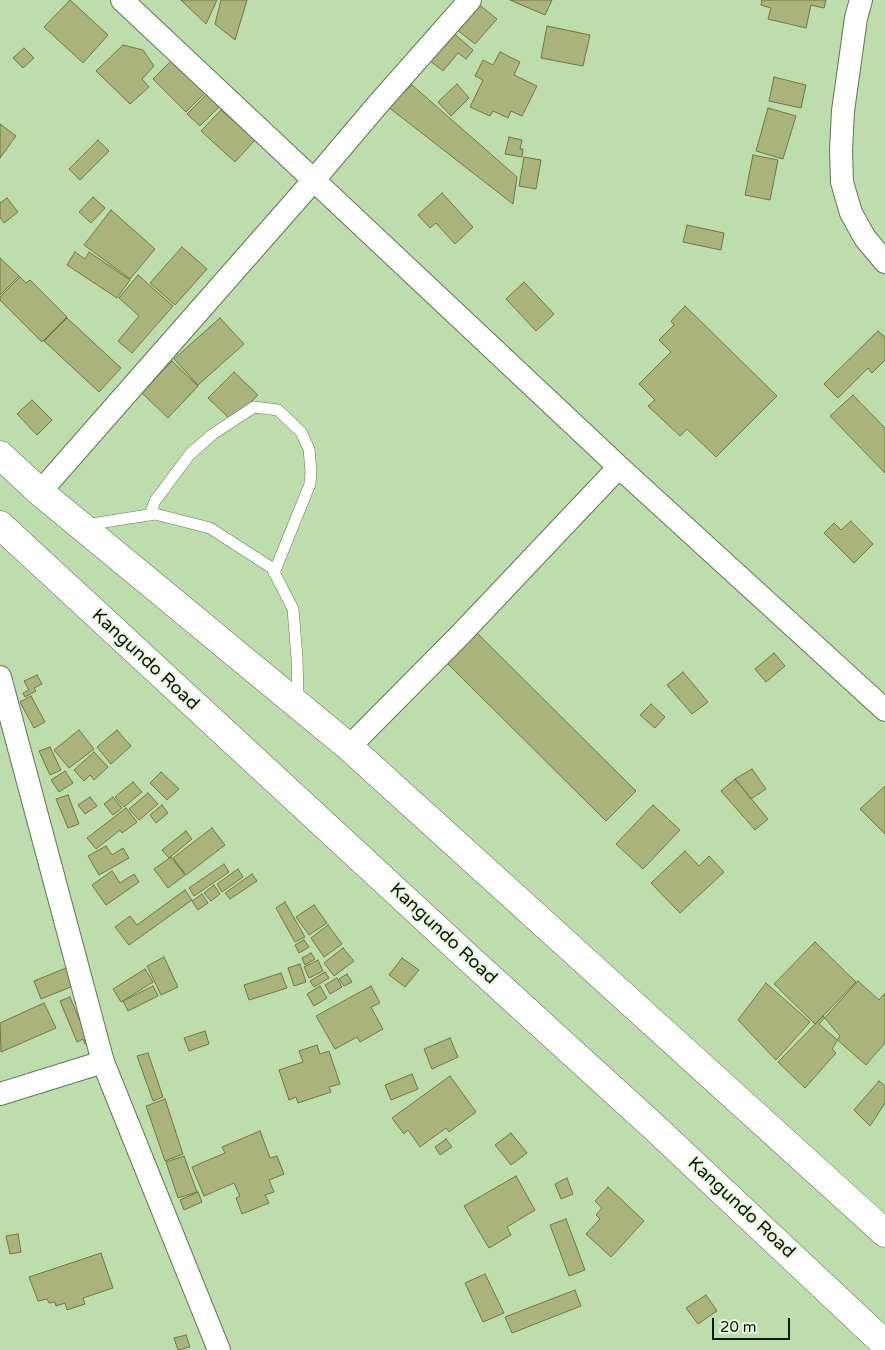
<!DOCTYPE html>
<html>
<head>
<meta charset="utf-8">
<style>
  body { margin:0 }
  #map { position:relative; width:885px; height:1350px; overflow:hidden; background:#bdddad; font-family:"Varela Round",sans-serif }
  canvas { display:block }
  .scale { position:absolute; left:712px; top:1318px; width:78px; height:22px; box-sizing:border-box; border:2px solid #0c1706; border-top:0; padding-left:6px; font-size:15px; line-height:18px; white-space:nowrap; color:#0c1706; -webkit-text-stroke:4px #e8f9e0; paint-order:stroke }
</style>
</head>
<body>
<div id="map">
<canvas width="885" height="1350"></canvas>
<div class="scale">20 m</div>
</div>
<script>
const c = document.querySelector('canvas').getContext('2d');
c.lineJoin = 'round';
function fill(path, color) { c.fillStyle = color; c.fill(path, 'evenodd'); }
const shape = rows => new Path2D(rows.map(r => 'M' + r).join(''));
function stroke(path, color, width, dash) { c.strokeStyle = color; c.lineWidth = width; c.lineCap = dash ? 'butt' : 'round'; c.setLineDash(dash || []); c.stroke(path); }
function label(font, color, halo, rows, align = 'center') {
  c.font = font + ' "Varela Round",sans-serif'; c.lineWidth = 4; c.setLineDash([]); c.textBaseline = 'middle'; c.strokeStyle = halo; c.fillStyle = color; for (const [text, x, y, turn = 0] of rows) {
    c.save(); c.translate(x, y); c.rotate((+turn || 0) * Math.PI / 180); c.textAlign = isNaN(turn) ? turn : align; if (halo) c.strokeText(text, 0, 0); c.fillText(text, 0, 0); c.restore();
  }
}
const building = shape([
  [70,0,108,35,83,63,44,27,70,0],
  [181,0,217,0,206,24,181,0],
  [221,0,247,0,235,40,215,24,221,0],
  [510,0,552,0,545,15,510,0],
  [762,0,826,0,824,8,811,5,806,28,768,19,771,8,761,5,762,0],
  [477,3,497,19,475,44,456,29,477,3],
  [547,26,590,35,583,66,541,58,547,26],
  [451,31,473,50,466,59,458,53,443,71,428,59,451,31],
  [123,45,143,50,154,66,142,79,149,87,130,104,96,71,123,45],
  [24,48,34,58,23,68,13,58,24,48],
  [500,52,520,62,514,75,537,86,522,116,511,111,508,118,493,111,490,116,470,107,483,80,475,76,483,60,493,65,500,52],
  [175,57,208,90,186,112,153,79,175,57],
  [774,77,806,85,801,108,769,101,774,77],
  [457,84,469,98,451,116,438,102,457,84],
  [412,85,517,177,513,204,387,106,412,85],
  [208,93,220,106,200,126,187,114,208,93],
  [768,108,796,116,783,159,756,151,768,108],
  [221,110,255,140,235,162,201,131,221,110],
  [0,124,16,136,0,158,0,124],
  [509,137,522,140,520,149,523,149,522,157,505,154,509,137],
  [98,140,109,151,80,180,69,169,98,140],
  [753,155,778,160,770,200,745,195,753,155],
  [524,157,541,160,536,189,519,186,524,157],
  [442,193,473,227,455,244,436,223,430,228,418,215,442,193],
  [93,197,105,208,91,223,79,212,93,197],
  [7,198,18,212,4,223,0,217,0,203,7,198],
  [111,210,155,249,130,279,84,245,111,210],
  [687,225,724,233,721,250,683,242,687,225],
  [182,247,207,269,175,305,150,283,182,247],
  [75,252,85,259,89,252,130,280,117,298,67,265,75,252],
  [0,258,19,276,0,295,0,258],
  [138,275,173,306,132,353,118,341,139,316,119,298,138,275],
  [20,277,26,283,30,280,67,317,42,342,0,300,0,297,20,277],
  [524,282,554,314,536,331,506,299,524,282],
  [685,306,777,396,716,457,687,429,680,436,648,406,655,400,639,384,671,352,659,340,674,325,671,321,685,306],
  [67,318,121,368,99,392,44,341,67,318],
  [220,318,244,344,198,385,174,359,220,318],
  [878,331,885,337,885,360,872,373,868,368,838,398,824,384,878,331],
  [172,361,198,386,168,418,142,393,172,361],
  [234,372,258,395,232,421,208,398,234,372],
  [853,395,885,428,885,473,830,416,853,395],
  [32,400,52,420,37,435,17,414,32,400],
  [851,521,873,544,854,563,824,533,834,523,841,530,851,521],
  [474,630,636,791,606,821,444,660,474,630],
  [774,653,785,666,766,682,755,669,774,653],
  [683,672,708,702,692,714,667,685,683,672],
  [37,675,42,684,34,688,36,691,25,697,23,693,29,690,24,681,37,675],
  [31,696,45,722,34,728,20,702,31,696],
  [651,704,665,717,655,728,640,715,651,704],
  [79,730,94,749,69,768,54,750,79,730],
  [117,730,131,746,111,764,97,747,117,730],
  [50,747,61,770,50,775,39,751,50,747],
  [94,752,108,767,94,780,90,775,84,781,74,770,94,752],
  [752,769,766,789,751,799,735,779,752,769],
  [65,771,73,783,59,792,51,780,65,771],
  [161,772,179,789,167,800,150,783,161,772],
  [735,779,768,819,755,830,721,791,735,779],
  [133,782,142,792,124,807,115,797,133,782],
  [885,786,885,834,860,809,885,786],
  [148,793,158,804,139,820,129,809,148,793],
  [68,795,79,824,68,828,56,799,68,795],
  [90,797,97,806,85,814,78,805,90,797],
  [113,797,122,808,113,815,104,804,113,797],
  [162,805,168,813,156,823,150,815,162,805],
  [653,805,680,830,643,869,616,844,653,805],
  [126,808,137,822,122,833,120,830,96,849,87,838,126,808],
  [212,828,225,845,186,875,173,858,212,828],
  [186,831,192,839,169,858,162,850,186,831],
  [106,846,112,855,123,848,129,858,99,875,88,856,106,846],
  [685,851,699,866,709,856,724,872,680,913,651,883,685,851],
  [171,857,185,875,168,888,154,869,171,857],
  [224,864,229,872,194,896,189,888,224,864],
  [238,869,243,877,222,892,217,884,238,869],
  [112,871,120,883,134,874,139,882,106,905,92,885,112,871],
  [252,874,257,881,230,899,225,893,252,874],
  [214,885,220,894,211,901,204,893,214,885],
  [185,890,192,900,129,945,115,927,130,916,137,925,185,890],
  [202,894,208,903,198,910,192,901,202,894],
  [285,902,305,937,295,942,276,908,285,902],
  [314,905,327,923,309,935,296,917,314,905],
  [328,925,342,944,324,957,311,938,328,925],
  [304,940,309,947,299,953,295,945,304,940],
  [815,942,856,982,815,1024,774,984,815,942],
  [343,948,354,961,334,976,324,963,343,948],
  [311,953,315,959,305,965,302,958,311,953],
  [164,957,178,987,161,995,147,966,164,957],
  [402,958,419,970,405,987,389,975,402,958],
  [318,960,323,971,309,978,304,967,318,960],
  [300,964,306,982,294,986,288,968,300,964],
  [66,968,73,986,41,999,34,981,66,968],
  [145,969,153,982,121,1002,113,989,145,969],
  [325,972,329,978,314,987,310,981,325,972],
  [281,973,287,988,249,1000,244,985,281,973],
  [347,974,352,982,344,986,339,979,347,974],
  [337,978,342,987,330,994,325,985,337,978],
  [858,981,879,1000,885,993,885,1043,866,1065,819,1024,858,981],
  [766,983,810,1022,776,1060,738,1020,766,983],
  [153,986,158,996,128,1011,123,1001,153,986],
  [320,986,327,998,314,1006,307,994,320,986],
  [371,986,380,1003,371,1007,383,1029,360,1042,357,1037,335,1049,316,1016,371,986],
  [70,997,89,1043,85,1044,83,1039,77,1042,60,1001,70,997],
  [44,1003,56,1028,1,1052,0,1023,44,1003],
  [823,1016,840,1036,832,1049,836,1053,805,1088,778,1062,823,1016],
  [205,1031,209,1044,189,1051,184,1038,205,1031],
  [450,1038,458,1057,432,1069,424,1049,450,1038],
  [317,1045,320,1054,329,1051,340,1084,329,1087,331,1092,298,1103,296,1097,289,1100,279,1070,303,1062,299,1051,317,1045],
  [148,1053,163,1097,153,1101,137,1056,148,1053],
  [412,1074,418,1089,391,1100,385,1085,412,1074],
  [450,1076,476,1112,449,1132,446,1128,420,1147,408,1130,404,1134,392,1118,450,1076],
  [879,1081,885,1086,885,1103,870,1126,854,1110,879,1081],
  [165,1099,183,1154,165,1161,146,1106,165,1099],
  [260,1131,270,1158,277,1156,284,1174,269,1180,274,1192,265,1195,269,1203,242,1214,236,1198,240,1196,234,1183,204,1196,192,1167,225,1153,222,1147,260,1131],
  [511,1133,527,1153,511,1165,495,1145,511,1133],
  [446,1139,452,1147,440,1155,435,1147,446,1139],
  [184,1156,197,1192,178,1198,166,1162,184,1156],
  [516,1176,535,1210,507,1227,511,1235,489,1248,464,1206,516,1176],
  [567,1178,573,1194,561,1199,555,1184,567,1178],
  [608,1187,644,1221,611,1257,586,1234,600,1219,596,1215,602,1208,595,1201,608,1187],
  [198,1192,202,1202,184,1210,180,1200,198,1192],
  [566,1219,585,1270,569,1276,550,1225,566,1219],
  [18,1234,21,1252,10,1254,6,1236,18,1234],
  [101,1253,113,1288,83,1298,85,1304,67,1310,65,1303,56,1306,55,1302,49,1303,47,1299,38,1301,29,1277,101,1253],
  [485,1274,504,1313,483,1322,465,1283,485,1274],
  [575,1290,581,1306,512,1333,505,1317,575,1290],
  [706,1295,717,1311,698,1324,686,1308,706,1295],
  [186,1335,190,1347,178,1350,174,1338,186,1335]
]);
fill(building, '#abb37d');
stroke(building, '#6f7642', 1);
const lane = shape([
  [150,515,155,501,190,454,213,434,254,407,278,410,301,432,309,449,311,471,310,484,274,573],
  [85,525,155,514,210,528,272,568,293,609,297,658,298,700]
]);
const street = shape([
  [122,0,619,467,885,710],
  [861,0,856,18,843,111,841,150,842,182,851,213,865,238,885,262],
  [40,492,313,181,379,103,470,0],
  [0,677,103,1062,219,1350],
  [349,747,460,635,619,467],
  [0,1094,103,1062]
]);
const highway = shape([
  [0,455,40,492,349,747,885,1233],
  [0,525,463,953,654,1127,885,1344]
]);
stroke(lane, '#5d794e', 12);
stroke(street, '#5d794e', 24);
stroke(highway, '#5d794e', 29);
stroke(lane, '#fff', 11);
stroke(street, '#fff', 22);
stroke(highway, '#fff', 28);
label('18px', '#0c1706', '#e8f9e0', [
  ["Kangundo Road",145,660,43],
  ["Kangundo Road",443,934,43],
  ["Kangundo Road",741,1208,43]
]);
</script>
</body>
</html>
